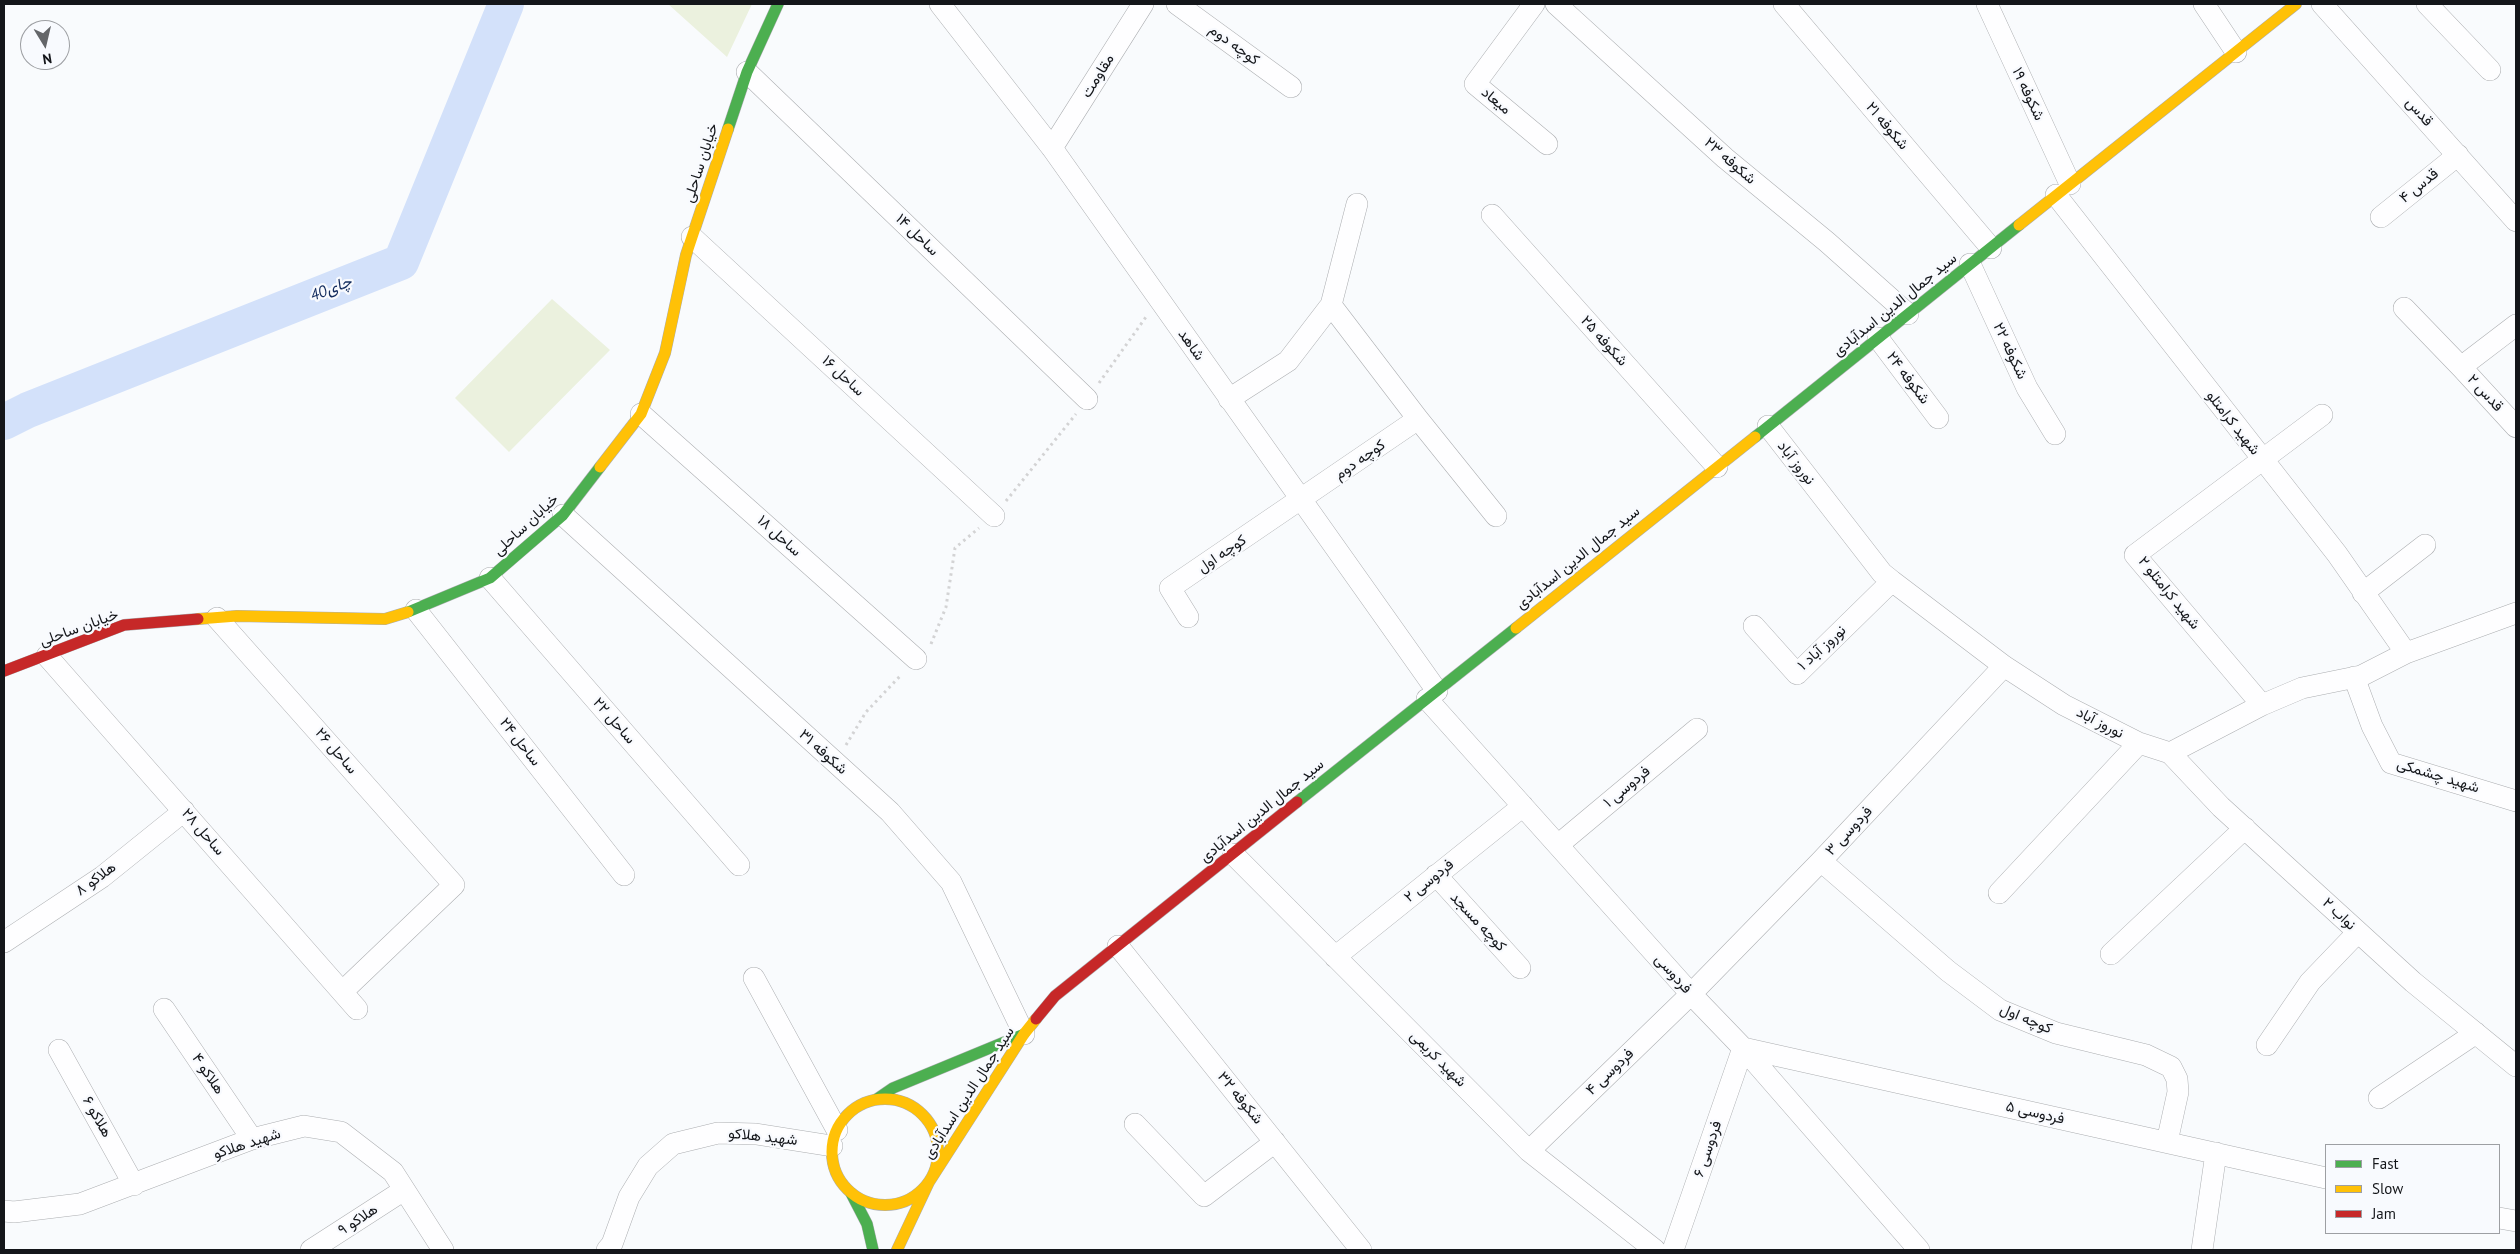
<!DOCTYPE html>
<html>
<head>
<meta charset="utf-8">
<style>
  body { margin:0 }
  #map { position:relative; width:2520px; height:1254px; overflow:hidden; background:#f9fbfd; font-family:"PT Sans",sans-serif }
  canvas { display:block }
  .frame { position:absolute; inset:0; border:5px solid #14161a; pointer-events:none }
  .legend { position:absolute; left:2325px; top:1144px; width:175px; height:90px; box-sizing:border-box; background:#f8fafe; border:1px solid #9d9fa3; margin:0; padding:6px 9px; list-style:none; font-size:15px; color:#14161a }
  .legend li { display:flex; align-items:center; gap:10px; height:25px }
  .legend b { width:25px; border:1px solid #9d9fa3 }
  .north { position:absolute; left:20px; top:20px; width:50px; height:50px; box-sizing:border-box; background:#f8fafe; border:1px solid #9d9fa3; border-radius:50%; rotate:171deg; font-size:14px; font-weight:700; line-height:20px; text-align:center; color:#14161a }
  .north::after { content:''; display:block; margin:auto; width:18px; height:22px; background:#646669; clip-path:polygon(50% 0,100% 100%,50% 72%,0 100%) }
</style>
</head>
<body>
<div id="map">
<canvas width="2520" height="1254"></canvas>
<div class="frame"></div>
<ul class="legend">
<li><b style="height:6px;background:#4caf50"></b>Fast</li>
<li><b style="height:6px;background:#ffc107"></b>Slow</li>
<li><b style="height:6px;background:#c62828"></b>Jam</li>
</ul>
<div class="north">N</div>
</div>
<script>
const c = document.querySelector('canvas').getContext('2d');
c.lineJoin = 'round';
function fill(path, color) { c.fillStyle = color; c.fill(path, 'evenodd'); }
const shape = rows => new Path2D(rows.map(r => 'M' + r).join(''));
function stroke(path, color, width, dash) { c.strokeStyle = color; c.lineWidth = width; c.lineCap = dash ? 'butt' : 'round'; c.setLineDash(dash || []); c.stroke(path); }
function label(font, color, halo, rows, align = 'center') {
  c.font = font + ' "PT Sans",Vazirmatn,sans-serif'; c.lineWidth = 4.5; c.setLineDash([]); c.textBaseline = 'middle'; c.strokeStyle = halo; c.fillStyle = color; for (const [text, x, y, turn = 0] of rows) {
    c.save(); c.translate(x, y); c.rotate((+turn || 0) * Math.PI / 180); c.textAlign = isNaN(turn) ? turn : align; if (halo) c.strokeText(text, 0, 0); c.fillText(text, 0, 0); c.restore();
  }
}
fill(shape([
  [668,4,752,4,727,57],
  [552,299,610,350,509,452,455,398]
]), '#ebf1de');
stroke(shape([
  [4,422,28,410,401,262,506,4]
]), '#d3e1fa', 36);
const street = shape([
  [940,4,1052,148,1437,691],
  [1177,4,1291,87],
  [1534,4,1475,84,1547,144],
  [1556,4,1725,158,1827,242,1908,314],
  [1784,4,1991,248],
  [1987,4,2070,184],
  [2204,4,2236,52],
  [2322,4,2516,221],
  [2427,4,2490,70],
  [747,72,1087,399],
  [1052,148,1143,4],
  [2056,195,2337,554,2406,653],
  [1492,215,1717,467],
  [2381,217,2458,155],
  [692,237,994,516],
  [1970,264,2027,388,2055,434],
  [1331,305,1418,419,1496,516],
  [2404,308,2461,367],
  [2516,325,2461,367,2516,427],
  [1878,338,1938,418],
  [1229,399,1288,361,1331,305,1357,204],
  [641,414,916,659],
  [1768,426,1882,573,1892,581,2004,666,2064,705,2139,743,2170,753,2262,705,2302,688,2361,676,2406,653,2516,613],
  [563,515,890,812,951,882,1024,1034],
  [490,578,739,865],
  [2363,593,2425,545],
  [416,610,624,875],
  [1188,617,1170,588,1418,419],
  [217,618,454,885,342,992],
  [1754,626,1797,674,1892,581],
  [47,656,357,1009],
  [2354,677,2372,726,2391,763,2516,801],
  [1427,699,1691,994,1743,1048,1919,1250],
  [2262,705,2135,555,2322,415],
  [2170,753,2221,807,2413,982,2516,1066],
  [1558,845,1697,729],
  [1233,854,1529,1151,1655,1250],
  [1821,861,1948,971,2000,1010,2056,1033,2146,1055,2171,1067,2177,1079,2178,1092,2167,1142],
  [1436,875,1520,968],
  [1999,893,2139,743],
  [4,942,102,877,184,811],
  [1118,946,1361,1250],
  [2111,954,2245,828],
  [1335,957,1523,806],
  [754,978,837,1130],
  [164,1009,252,1139],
  [2267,1045,2310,982,2358,932],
  [59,1050,134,1185],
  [2379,1098,2476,1033],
  [1135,1124,1204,1196,1275,1142],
  [1529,1151,1691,994,1821,861,2004,666],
  [4,1211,14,1212,80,1204,252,1139,304,1126,341,1132,393,1172,443,1250],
  [2499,1218,2516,1221],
  [311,1250,404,1190],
  [607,1250,612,1244,629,1197,648,1166,673,1144,718,1133,756,1134,832,1146],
  [1673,1250,1743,1048,2326,1178],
  [2202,1250,2216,1153]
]);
const fast = shape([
  [728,129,747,72,778,4],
  [1755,437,2019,225],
  [408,612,490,578,563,515,600,467],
  [1297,802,1516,628],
  [877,1099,893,1088,1024,1034],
  [851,1193,867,1224,873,1250]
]);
const slow = shape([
  [2019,225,2296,4],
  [600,467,641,414,665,353,686,255,728,129],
  [198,619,237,616,385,619,408,612],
  [1516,628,1755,437],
  '832 1152a53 53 0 1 1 106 0a53 53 0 1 1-106 0Z',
  [897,1250,929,1182,1024,1034,1036,1019]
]);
const jam = shape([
  [4,671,124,625,198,619],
  [1036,1019,1055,996,1297,802]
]);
stroke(street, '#acaeb1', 22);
stroke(fast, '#acaeb1', 12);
stroke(slow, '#acaeb1', 12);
stroke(jam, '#acaeb1', 12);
stroke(shape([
  [1099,383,1146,317],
  [1006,501,1076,414],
  [931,644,946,607,955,548,979,528],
  [846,745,866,712,902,674]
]), '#d3d3d4', 3, [2.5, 4]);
stroke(street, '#fefeff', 21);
stroke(fast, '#4caf50', 11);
stroke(slow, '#ffc107', 11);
stroke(jam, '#c62828', 11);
label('15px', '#14161a', '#f8fafe', [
  ["کوچه دوم",1234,45,36],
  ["مقاومت",1098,76,-58],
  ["شکوفه ۱۹",2028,94,65],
  ["میعاد",1496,101,40],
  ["قدس",2419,112,48],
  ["شکوفه ۲۱",1887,126,50],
  ["شکوفه ۲۳",1730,161,41],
  ["خیابان ساحلی",701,163,-72],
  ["قدس ۴",2419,186,-39],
  ["ساحل ۱۴",917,235,44],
  ["سید جمال الدین اسدآبادی",1895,305,-39],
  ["شکوفه ۲۵",1604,341,48],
  ["شاهد",1191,345,55],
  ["شکوفه ۲۲",2010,351,65],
  ["ساحل ۱۶",843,376,43],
  ["شکوفه ۲۴",1908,378,53],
  ["قدس ۲",2485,393,47],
  ["شهید کرامتلو",2233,423,52],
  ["کوچه دوم",1360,460,-35],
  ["نوروز آباد",1796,463,52],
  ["خیابان ساحلی",526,525,-43],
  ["ساحل ۱۸",779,536,42],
  ["کوچه اول",1222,554,-34],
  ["سید جمال الدین اسدآبادی",1578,558,-39],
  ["شهید کرامتلو ۲",2169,593,51],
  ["خیابان ساحلی",79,628,-20],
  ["نوروز آباد ۱",1822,648,-42],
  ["ساحل ۲۲",614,721,49],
  ["نوروز آباد",2100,723,27],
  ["ساحل ۲۴",520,742,52],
  ["ساحل ۲۶",336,751,49],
  ["شکوفه ۳۱",823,752,42],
  ["شهید چشمکی",2438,776,17],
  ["فردوسی ۱",1627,787,-40],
  ["سید جمال الدین اسدآبادی",1262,811,-39],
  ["فردوسی ۳",1849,831,-47],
  ["ساحل ۲۸",203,832,49],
  ["هلاکو ۸",96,879,-36],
  ["فردوسی ۲",1429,881,-39],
  ["نواب ۲",2339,914,43],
  ["کوچه مسجد",1478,922,47],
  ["فردوسی",1673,974,48],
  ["کوچه اول",2026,1019,23],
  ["شهید کریمی",1438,1059,45],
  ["فردوسی ۴",1610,1072,-44],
  ["هلاکو ۴",208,1074,56],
  ["سید جمال الدین اسدآبادی",969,1093,-57],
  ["شکوفه ۳۲",1240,1098,51],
  ["فردوسی ۵",2035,1113,13],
  ["هلاکو ۶",97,1117,61],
  ["شهید هلاکو",763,1137,6],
  ["شهید هلاکو",247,1144,-18],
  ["فردوسی ۶",1708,1149,-71],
  ["هلاکو ۹",358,1220,-33]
]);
label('italic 16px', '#132c5e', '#f8fafe', [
  ["40چای",331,289,-22]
]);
</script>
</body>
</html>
